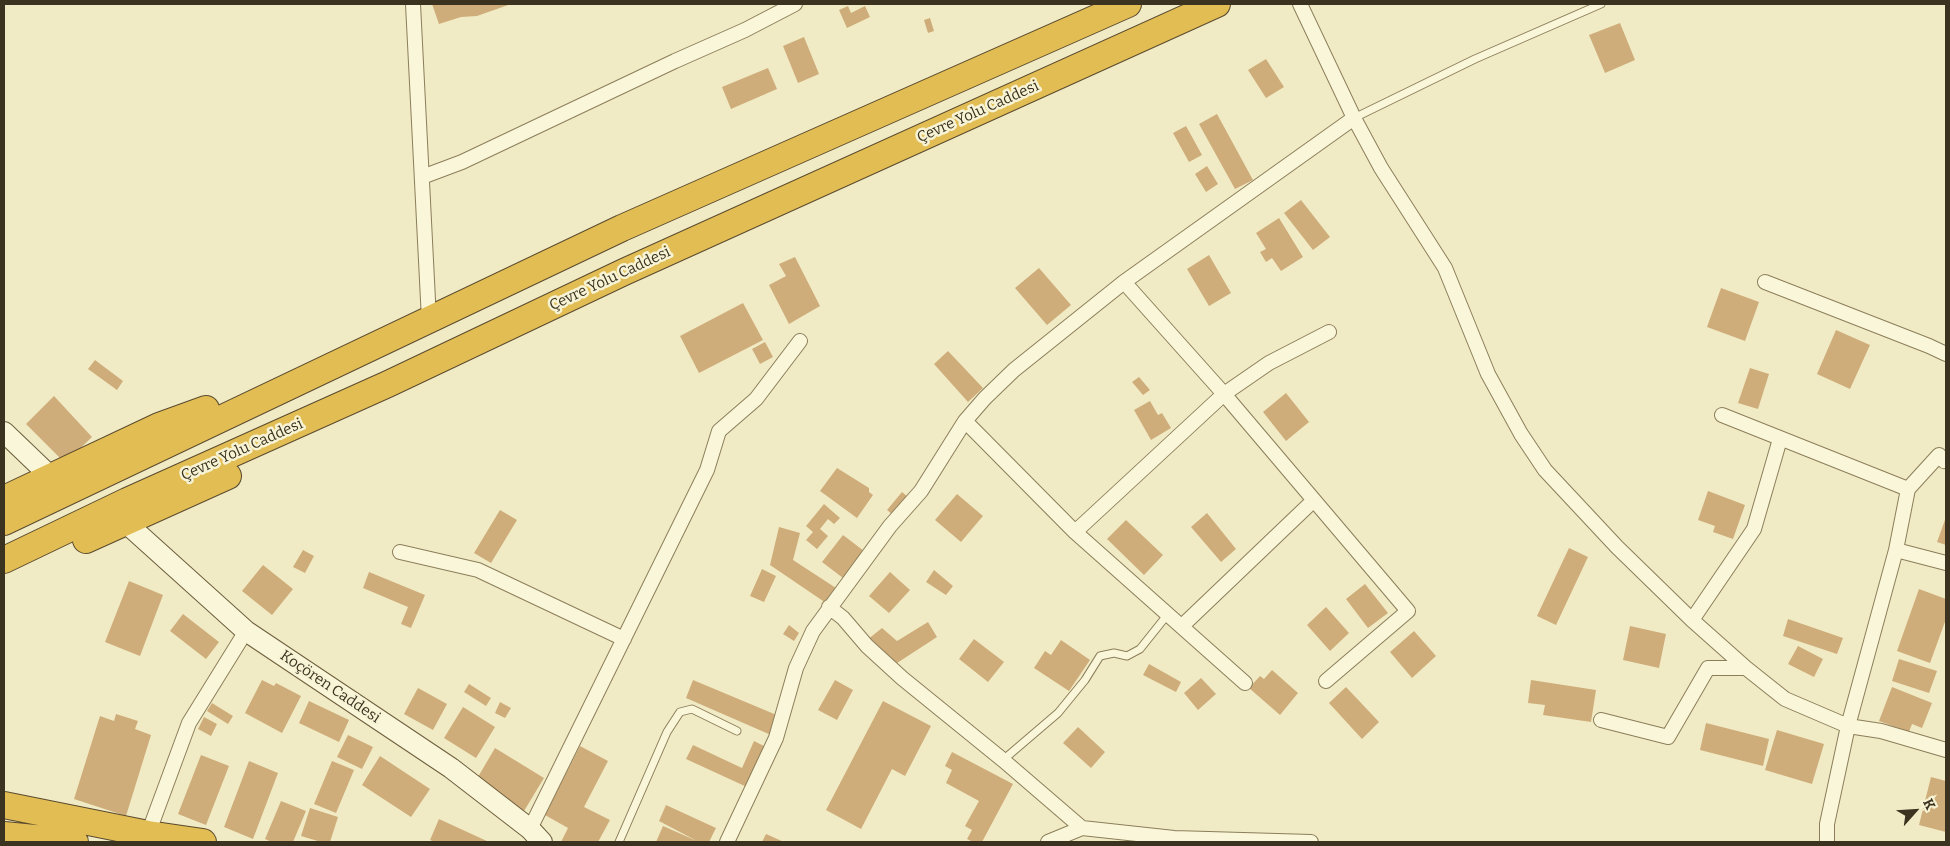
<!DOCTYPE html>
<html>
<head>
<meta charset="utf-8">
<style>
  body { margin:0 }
  #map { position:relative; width:1950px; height:846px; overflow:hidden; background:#f0ebc5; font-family:Bitter,serif }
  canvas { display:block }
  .frame { position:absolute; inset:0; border:5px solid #3b321f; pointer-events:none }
  .north { position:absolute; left:1890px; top:786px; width:50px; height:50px; -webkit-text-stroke:4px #f7f3d5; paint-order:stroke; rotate:64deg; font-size:14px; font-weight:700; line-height:20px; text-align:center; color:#3b321f }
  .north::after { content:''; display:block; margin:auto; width:18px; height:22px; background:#3b321f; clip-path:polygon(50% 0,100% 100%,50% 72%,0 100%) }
</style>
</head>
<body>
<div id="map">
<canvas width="1950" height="846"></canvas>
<div class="frame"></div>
<div class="north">K</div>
</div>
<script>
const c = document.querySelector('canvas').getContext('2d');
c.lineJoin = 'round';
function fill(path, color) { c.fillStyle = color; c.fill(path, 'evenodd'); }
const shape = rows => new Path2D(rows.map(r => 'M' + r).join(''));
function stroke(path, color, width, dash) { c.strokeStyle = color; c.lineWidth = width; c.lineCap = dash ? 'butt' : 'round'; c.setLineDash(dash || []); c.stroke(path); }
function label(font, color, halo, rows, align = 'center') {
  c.font = font + ' Bitter,serif'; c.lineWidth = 5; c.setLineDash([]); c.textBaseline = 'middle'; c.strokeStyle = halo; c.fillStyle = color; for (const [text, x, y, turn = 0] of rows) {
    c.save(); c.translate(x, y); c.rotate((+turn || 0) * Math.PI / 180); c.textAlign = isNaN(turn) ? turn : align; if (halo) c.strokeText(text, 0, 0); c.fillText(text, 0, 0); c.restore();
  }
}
fill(shape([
  [432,4,511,4,477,16,461,17,439,24],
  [848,6,851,13,865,6,870,17,847,28,839,10],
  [930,18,934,31,928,33,924,20],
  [1620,23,1635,60,1605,73,1589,35],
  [804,37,819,74,798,83,783,46],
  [1266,59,1284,87,1266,98,1248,70],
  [768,68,777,89,731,109,722,87],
  [1217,114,1253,180,1235,189,1199,124],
  [1186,126,1202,155,1189,162,1173,133],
  [1207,166,1218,184,1206,192,1195,174],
  [1301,200,1330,237,1313,250,1284,213],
  [1279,218,1303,257,1281,271,1272,258,1266,262,1260,252,1266,249,1256,233],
  [1209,255,1231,293,1209,306,1187,269],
  [795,257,820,306,789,324,769,285,786,276,779,264],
  [1039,268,1071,305,1047,325,1015,288],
  [1721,288,1759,302,1745,341,1707,327],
  [743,303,763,340,699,373,680,336],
  [1836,330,1870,345,1850,389,1817,374],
  [765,342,773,357,760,364,752,349],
  [948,351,983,388,968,402,934,364],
  [95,360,123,381,117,390,88,369],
  [1750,368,1769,374,1758,409,1738,403],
  [1139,377,1150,390,1143,395,1132,382],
  [1286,393,1309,422,1286,441,1263,412],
  [54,396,92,437,65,463,26,424],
  [1150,401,1158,415,1162,413,1171,428,1151,440,1134,410],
  [837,468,869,488,869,492,873,495,857,518,820,491],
  [1708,491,1745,505,1733,539,1713,532,1715,526,1698,520],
  [902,492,908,497,893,515,887,510],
  [957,494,983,516,961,542,935,520],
  [824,504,840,518,834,524,828,519,820,529,828,536,817,549,806,540,813,532,806,526],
  [500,510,517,520,491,563,474,553],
  [1207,513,1236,549,1221,562,1191,527],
  [1946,517,1946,545,1937,542],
  [1126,520,1163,555,1144,575,1107,539],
  [779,527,800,533,793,560,836,588,826,603,770,565],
  [843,535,864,551,843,578,822,562],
  [1569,548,1588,557,1556,625,1537,616],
  [303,550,314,556,305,573,293,567],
  [263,565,293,589,272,615,242,591],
  [762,569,776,576,764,602,750,596],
  [934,570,953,586,946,595,926,582],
  [369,572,425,595,411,628,401,624,408,607,363,588],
  [890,572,910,590,889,613,869,596],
  [129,581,163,595,140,656,105,642],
  [1365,584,1388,613,1368,628,1346,599],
  [1919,589,1946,599,1946,619,1930,663,1897,651],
  [1326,607,1349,633,1330,651,1307,625],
  [183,614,219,642,206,659,170,631],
  [1788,619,1843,638,1837,654,1783,636],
  [928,622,937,637,894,665,867,640,882,628,897,641],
  [789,625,799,633,794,641,783,634],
  [1630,626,1666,634,1659,668,1623,660],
  [1414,631,1436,656,1412,678,1390,652],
  [974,639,1004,662,988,682,959,659],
  [1061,640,1090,660,1069,691,1034,668,1045,651,1051,655],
  [1798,646,1823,659,1814,677,1788,664],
  [1899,659,1937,671,1929,693,1892,681],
  [1149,664,1181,682,1176,692,1143,675],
  [1272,670,1298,693,1280,715,1249,688,1260,676,1264,679],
  [1201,678,1216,694,1198,710,1184,693],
  [262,680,274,686,276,683,301,696,282,733,245,713],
  [693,680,779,716,771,735,686,698],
  [835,680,853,690,837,720,818,710],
  [1531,680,1596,690,1591,722,1543,715,1545,705,1528,703],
  [469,684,491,698,486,706,464,692],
  [1346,687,1379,722,1362,739,1329,703],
  [1892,687,1932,703,1922,728,1912,724,1909,732,1879,721],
  [418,688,447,704,433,730,404,714],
  [309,701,349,720,339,742,299,723],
  [883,701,931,726,905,776,892,769,861,829,826,810],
  [500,702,511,708,505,718,495,713],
  [212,703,233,716,228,724,207,711],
  [463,707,495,727,476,758,444,738],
  [116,714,138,721,135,729,151,735,126,816,74,799,100,716,114,721],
  [204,717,217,724,211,736,198,729],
  [1706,723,1769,739,1763,766,1700,750],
  [1078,727,1105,752,1091,768,1063,743],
  [1777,730,1824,744,1812,784,1765,770],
  [348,735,373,747,362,769,337,757],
  [754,741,768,748,749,788,686,759,693,745,742,768],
  [580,746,608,761,584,807,610,820,598,842,561,842,568,828,545,815],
  [495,748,544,778,524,811,475,782],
  [952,752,1013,784,982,842,973,842,967,839,972,830,965,826,979,801,946,783,952,770,945,766],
  [201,755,229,766,206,825,178,814],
  [380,756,430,789,411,817,362,785],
  [249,761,278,773,253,839,224,827],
  [332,761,354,770,336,813,314,804],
  [1931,777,1946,781,1946,832,1919,825],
  [281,801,306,811,293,842,272,842,265,839],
  [666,805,716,828,709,842,656,842,663,826,697,841,659,821],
  [310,808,338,817,330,842,321,842,301,836],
  [439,819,489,842,435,842,430,840],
  [766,834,784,842,762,842]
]), '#cfad7a');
const lane = shape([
  [1354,118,1475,59,1601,4],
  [1003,760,1058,713,1085,680,1100,656,1114,653,1127,656,1140,649,1168,614],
  [619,842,667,732,680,712,692,709,737,731]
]);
const street = shape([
  [413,4,429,320],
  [1300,4,1354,118,1381,168,1445,268,1488,374,1521,434,1545,470,1617,547,1692,620,1746,668,1785,699,1848,726,1881,731,1946,750],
  [422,177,462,162,675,61,745,30,795,4],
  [1124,282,1224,394,1408,611,1326,681],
  [1765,282,1929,346,1946,354],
  [1722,415,1908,489],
  [965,421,1075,532,1245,683],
  [1075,532,1224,394,1269,363,1329,332],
  [1896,550,1946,563],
  [400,552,478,570,624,639],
  [829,607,843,618,867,646,902,678,1003,760,1082,828],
  [1692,620,1754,529,1780,439],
  [1182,626,1314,500],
  [1601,720,1668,737,1708,668,1746,668],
  [530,829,707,470,719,431,756,399,800,341],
  [148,834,189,723,246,631],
  [727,842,776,738,796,668,813,631,890,526,921,491,965,421,985,398,1014,370,1124,282,1354,118],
  [1048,842,1082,828,1174,838,1311,842],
  [1827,842,1827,824,1848,726,1896,550,1908,489,1939,455,1944,461,1946,460]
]);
const secondary = shape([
  [4,432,51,477],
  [125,522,246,631,451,768,530,829,542,842]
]);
const highway = shape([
  [4,499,159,426,206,409],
  [4,522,622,228,1128,4],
  [86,540,228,476],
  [4,560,127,501,388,384,624,272,1217,4],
  [4,805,148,834,203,842],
  [4,835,75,842]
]);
stroke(lane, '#8c7e5a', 9);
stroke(street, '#8c7e5a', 16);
stroke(secondary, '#6e5e3d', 22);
stroke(highway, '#5a4a2e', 28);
stroke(lane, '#faf6d9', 7);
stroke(street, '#faf6d9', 14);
stroke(secondary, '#faf6d9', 20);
stroke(highway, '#e2bd53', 26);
label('15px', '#3b321f', '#f7f3d5', [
  ["Çevre Yolu Caddesi",978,112,-24],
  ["Çevre Yolu Caddesi",610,279,-25],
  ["Çevre Yolu Caddesi",242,450,-24],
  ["Koçören Caddesi",330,687,34]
]);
</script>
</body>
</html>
